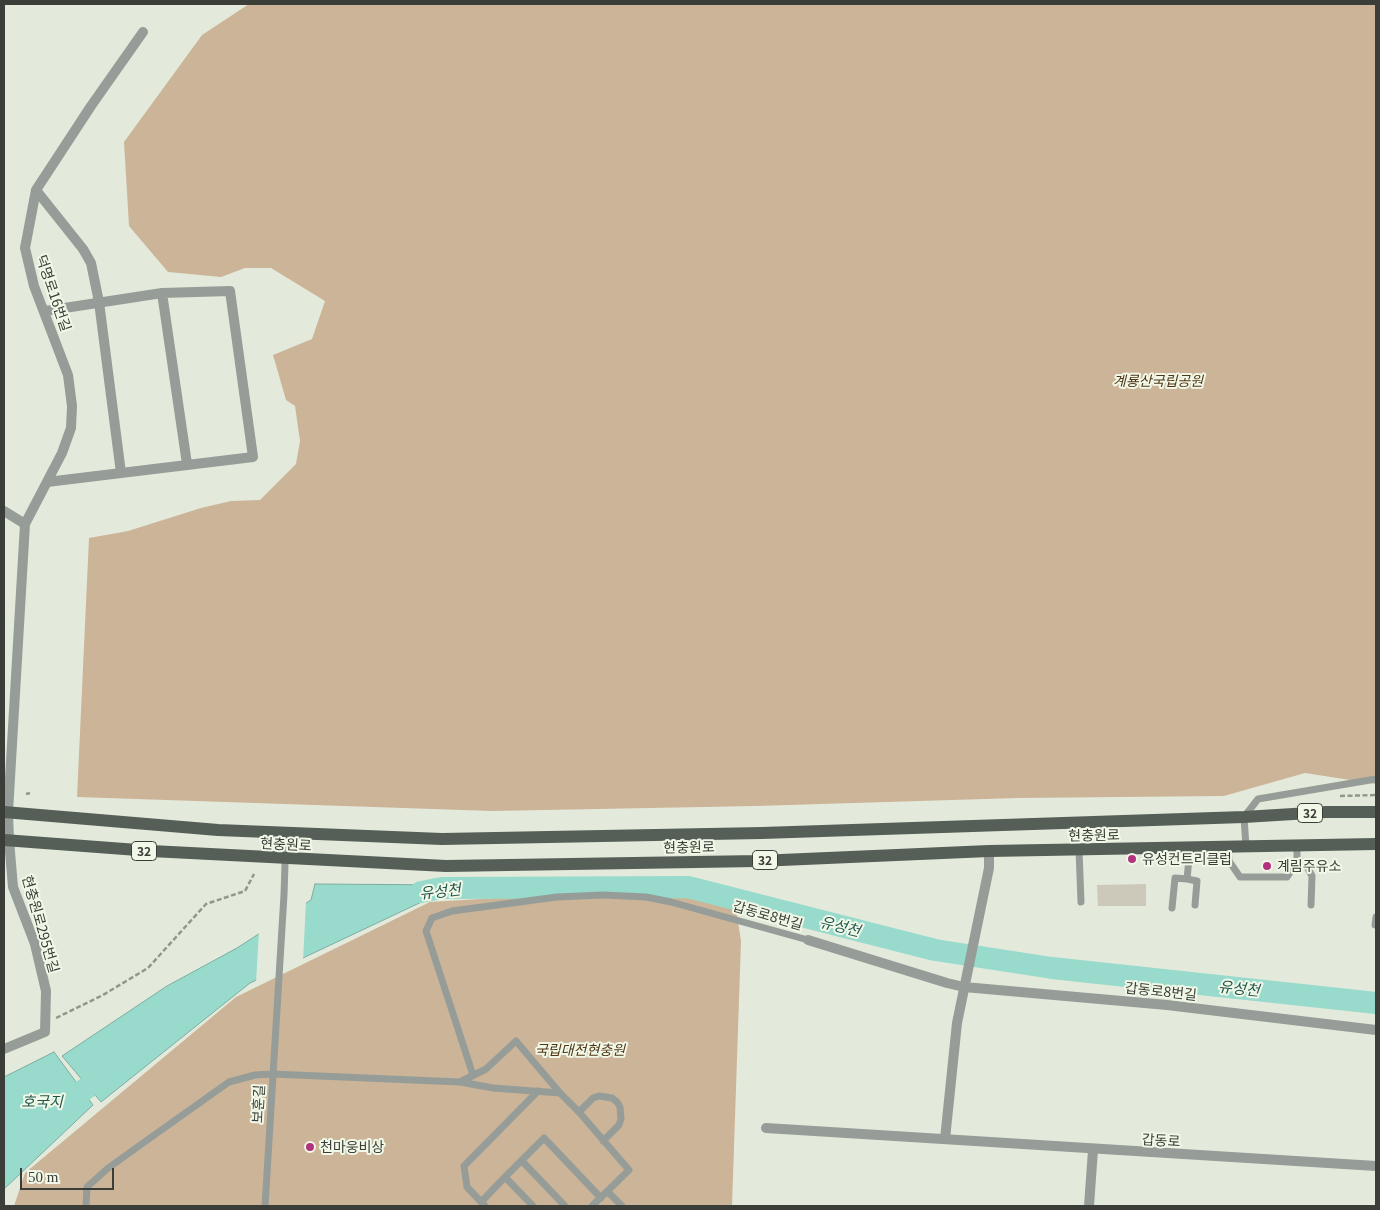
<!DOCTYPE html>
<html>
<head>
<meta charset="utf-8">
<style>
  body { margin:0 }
  #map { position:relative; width:1380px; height:1210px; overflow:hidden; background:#e4eadb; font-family:Georgia,serif }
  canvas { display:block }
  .frame { position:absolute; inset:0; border:5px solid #3b3e38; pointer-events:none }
  .scale { position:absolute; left:20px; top:1168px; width:94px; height:22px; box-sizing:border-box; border:2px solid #3b3e38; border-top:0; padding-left:6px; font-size:15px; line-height:18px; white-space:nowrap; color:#3b3e38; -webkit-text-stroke:4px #f1f8e8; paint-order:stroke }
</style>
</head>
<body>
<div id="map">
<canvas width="1380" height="1210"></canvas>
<div class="frame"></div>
<div class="scale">50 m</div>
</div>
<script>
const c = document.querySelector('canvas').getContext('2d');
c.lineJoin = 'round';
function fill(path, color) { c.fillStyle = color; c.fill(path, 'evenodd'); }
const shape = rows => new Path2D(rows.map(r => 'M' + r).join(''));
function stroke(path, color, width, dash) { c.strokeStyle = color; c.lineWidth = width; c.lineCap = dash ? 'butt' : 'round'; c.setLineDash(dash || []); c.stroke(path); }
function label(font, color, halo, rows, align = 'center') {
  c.font = font + ' Georgia,"Noto Sans KR",serif'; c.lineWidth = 4; c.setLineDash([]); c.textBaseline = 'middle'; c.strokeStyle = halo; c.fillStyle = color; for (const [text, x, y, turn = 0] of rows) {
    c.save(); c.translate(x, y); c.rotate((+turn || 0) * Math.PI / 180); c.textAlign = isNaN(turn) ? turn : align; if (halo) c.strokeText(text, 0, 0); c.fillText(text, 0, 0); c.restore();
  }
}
fill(shape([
  [249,4,1376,4,1376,784,1305,773,1224,796,1018,798,756,806,492,811,77,797,89,538,128,531,201,508,231,501,260,500,296,464,300,441,295,406,286,400,273,355,312,339,325,301,271,268,245,268,221,277,168,272,129,226,124,142,202,35],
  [628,890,735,902,741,941,732,1206,14,1206,25,1173,236,997,430,902]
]), '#ccb498');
const water = shape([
  [315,884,452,885,451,895,430,898,250,983,101,1102,62,1056,167,986,237,948,311,900,315,884],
  [54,1052,93,1105,4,1189,4,1077,54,1052]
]);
fill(water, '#98dbcd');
stroke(water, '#7caca0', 1);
fill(shape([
  [306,901,303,961,256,983,259,931]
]), '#e4eadb');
stroke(shape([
  [421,892,442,888,688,887,935,950,1052,968,1376,1003],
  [4,1136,20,1132,114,1070]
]), '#98dbcd', 22);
fill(shape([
  [1146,884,1146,906,1098,906,1097,885]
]), '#ccc9ba');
stroke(shape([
  [26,794,30,793],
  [1340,796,1376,795],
  [56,1018,103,995,148,968,206,904,245,891,254,874]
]), '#92978c', 2.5, [5, 2.5]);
stroke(shape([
  [1297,846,1297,859,1305,863,1312,876,1311,905],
  [1228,847,1229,861,1240,877,1287,877,1294,866,1297,859],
  [1246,847,1244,817,1258,799,1376,779],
  [1079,850,1081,902],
  [1187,879,1197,881,1195,905],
  [1172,908,1175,878,1187,879,1190,848],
  [1375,925,1376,917],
  [473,1075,426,931,432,918,452,911,557,897,603,895,646,897,671,902,808,940],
  [460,1082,486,1069,516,1041,560,1093],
  [579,1112,593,1098,599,1096,612,1098,617,1102,620,1107,621,1119,619,1125,603,1141],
  [522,1161,565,1206],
  [505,1177,544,1138,601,1198],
  [608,1192,622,1206],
  [481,1202,505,1177,533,1206],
  [86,1206,87,1187,107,1169,143,1143,229,1082,255,1075,272,1074,460,1082,493,1088,560,1093,579,1112,629,1170,592,1206],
  [265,1206,284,895,286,833],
  [485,1206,467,1187,464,1166,538,1091]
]), '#969d98', 7);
stroke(shape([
  [36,190,83,249,91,263,99,302,121,473],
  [162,293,187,464],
  [45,311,162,293,230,291,253,457,47,482],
  [4,511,25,524,8,812,9,840,13,887,35,944,46,991,45,1032,4,1049],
  [25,524,62,453,71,428,72,406,68,375,34,286,25,248,36,190,91,106,143,32],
  [808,940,947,983,964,987,1167,1005,1376,1030],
  [766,1128,1376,1166],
  [945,1139,957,1023,989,868,989,851],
  [1089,1206,1093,1150]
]), '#969d98', 10);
stroke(shape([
  [4,812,218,830,442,839,762,833,1244,817,1326,812,1376,812],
  [4,840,151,851,446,866,758,861,989,851,1376,844]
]), '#555f57', 12);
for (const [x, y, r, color] of [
  [1132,859,5,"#b3327d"],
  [1267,866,5,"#b3327d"],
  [310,1147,5,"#b3327d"]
]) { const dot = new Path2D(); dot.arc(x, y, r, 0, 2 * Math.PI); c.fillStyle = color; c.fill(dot); stroke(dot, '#f1f8e8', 2); }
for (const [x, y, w] of [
  [1310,813,25],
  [144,851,25],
  [765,860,25]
]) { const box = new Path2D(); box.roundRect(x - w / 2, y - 9.5, w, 19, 4); c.fillStyle = '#f1f8e8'; c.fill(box); stroke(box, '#3b3e38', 1); }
label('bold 12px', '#3b3e38', null, [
  ["32",1310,813],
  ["32",144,851],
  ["32",765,860]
]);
label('14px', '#3b3e38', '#f1f8e8', [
  ["덕명로16번길",54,293,71],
  ["현충원로",1094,835,-1],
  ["현충원로",286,844,3],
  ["현충원로",689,847,-1],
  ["갑동로8번길",768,915,16],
  ["현충원로295번길",41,924,74],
  ["갑동로8번길",1161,991,6],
  ["보훈길",258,1104,-87],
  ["갑동로",1161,1140,3]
]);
label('italic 14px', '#503615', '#f1f8e8', [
  ["계룡산국립공원",1158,381],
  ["국립대전현충원",580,1050]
]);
label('14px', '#3b3e38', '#f1f8e8', [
  ["유성컨트리클럽",1142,859],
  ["계림주유소",1277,866],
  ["천마웅비상",320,1147]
], 'left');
label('italic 15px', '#1f564d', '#f1f8e8', [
  ["유성천",440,891,-6],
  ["유성천",840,926,14],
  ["유성천",1239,988,6],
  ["호국지",42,1101]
]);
</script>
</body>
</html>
